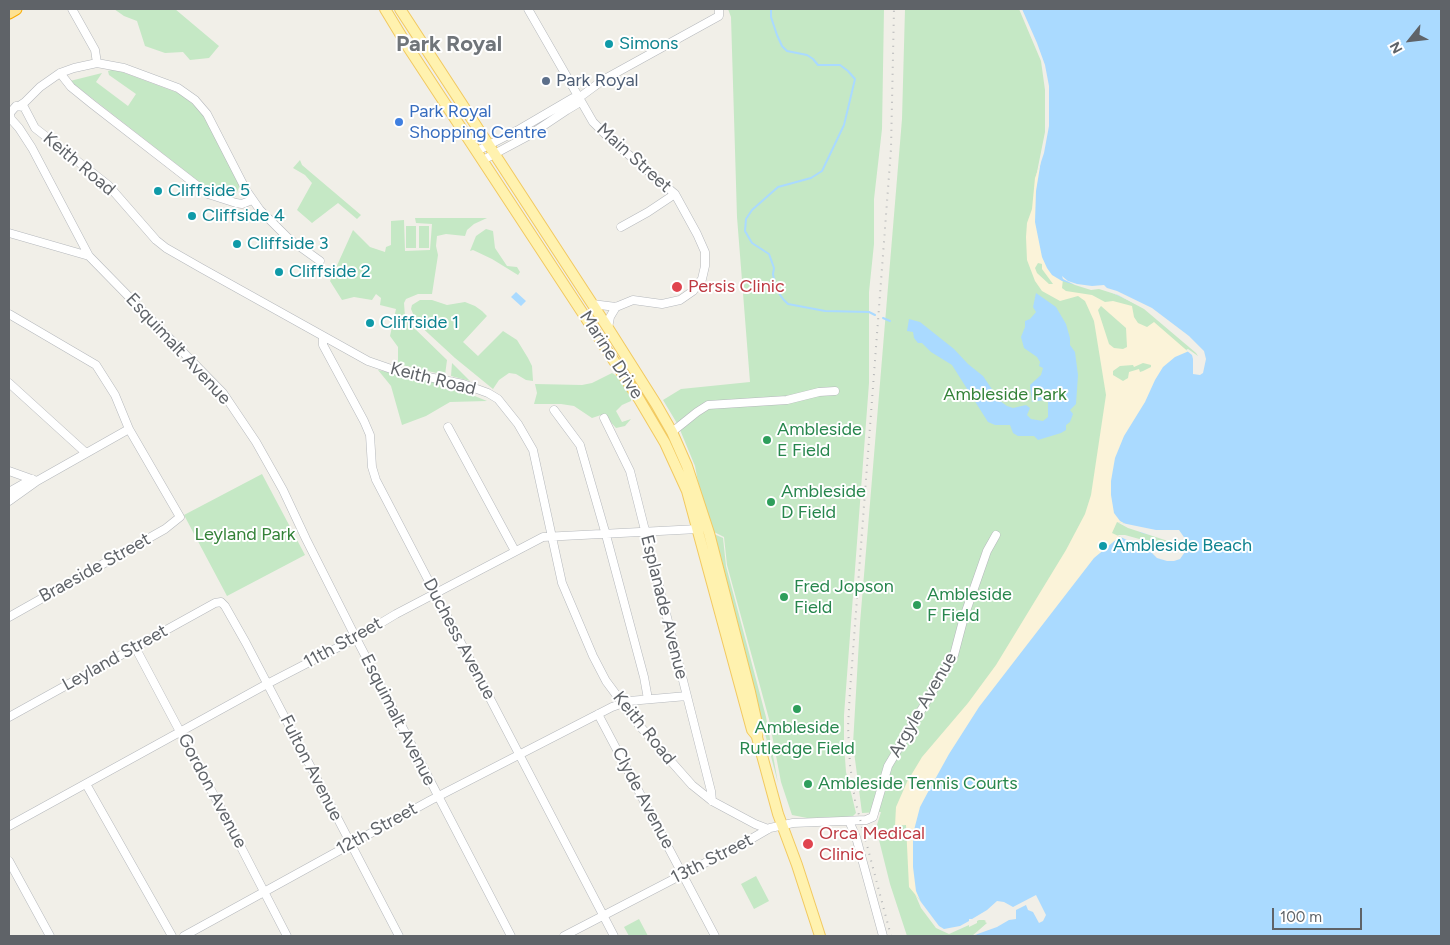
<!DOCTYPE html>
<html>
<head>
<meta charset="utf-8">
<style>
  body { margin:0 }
  #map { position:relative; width:1450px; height:945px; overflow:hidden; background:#f1efe8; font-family:Figtree,sans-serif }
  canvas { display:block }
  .frame { position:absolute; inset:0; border:10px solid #5f6368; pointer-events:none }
  .north { position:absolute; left:1385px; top:15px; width:50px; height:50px; -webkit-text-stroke:4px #fff; paint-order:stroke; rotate:241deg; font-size:14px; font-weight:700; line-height:20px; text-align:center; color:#5f6368 }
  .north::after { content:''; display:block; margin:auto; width:18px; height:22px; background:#5f6368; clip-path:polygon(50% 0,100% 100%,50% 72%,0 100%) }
  .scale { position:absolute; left:1272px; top:908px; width:90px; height:22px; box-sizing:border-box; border:2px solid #5f6368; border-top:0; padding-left:6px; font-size:15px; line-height:18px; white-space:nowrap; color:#5f6368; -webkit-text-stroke:4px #fff; paint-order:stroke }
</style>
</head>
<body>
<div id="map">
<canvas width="1450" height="945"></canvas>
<div class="frame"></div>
<div class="north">N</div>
<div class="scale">100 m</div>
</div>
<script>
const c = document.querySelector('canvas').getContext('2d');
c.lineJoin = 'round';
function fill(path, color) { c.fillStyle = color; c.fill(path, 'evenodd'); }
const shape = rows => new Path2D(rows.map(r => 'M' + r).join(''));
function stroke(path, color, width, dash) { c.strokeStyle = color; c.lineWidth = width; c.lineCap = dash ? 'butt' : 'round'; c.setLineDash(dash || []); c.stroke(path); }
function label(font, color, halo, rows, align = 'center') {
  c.font = font + ' Figtree,sans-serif'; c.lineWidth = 4; c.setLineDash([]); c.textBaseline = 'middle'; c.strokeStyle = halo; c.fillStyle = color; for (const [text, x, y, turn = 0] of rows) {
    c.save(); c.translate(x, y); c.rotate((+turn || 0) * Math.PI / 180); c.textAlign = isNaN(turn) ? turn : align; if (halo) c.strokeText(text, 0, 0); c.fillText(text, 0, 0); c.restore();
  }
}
fill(shape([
  [114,9,175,9,219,46,209,58,190,60,183,52,165,53,145,46,137,21,124,16],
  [728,9,884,9,882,129,874,199,874,244,869,292,869,383,844,715,844,744,846,772,856,813,853,816,848,817,807,818,792,815,781,782,769,719,727,565,724,537,714,532,698,482,695,466,678,425,663,400,681,389,750,382,737,217,731,17],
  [905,9,1021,9,1039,50,1102,288,1145,308,1196,348,1200,355,1174,542,978,920,987,919,990,921,974,936,907,936,890,884,876,828,881,812,862,813,853,744,860,623,902,119],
  [114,69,181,94,204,114,240,185,235,197,211,191,70,81,102,73,96,82,128,106,136,94,109,75,108,71],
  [300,160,302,165,361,215,357,219,338,203,312,223,297,210,312,183,305,175,293,168],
  [415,218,487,218,474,224,467,230,465,236,446,234,437,236,436,246,438,255,432,294,418,294,406,299,404,303,405,317,410,324,447,360,445,375,402,365,398,363,398,347,390,336,396,309,380,305,381,298,376,294,372,300,354,297,342,300,330,281,353,230,370,247,385,252,386,247,391,245,391,221,404,220,405,251,430,250,432,224,416,223],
  [406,226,416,226,416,248,406,248],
  [419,226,429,226,429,248,419,248],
  [486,229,493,231,495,248,507,266,517,267,520,272,518,275,492,259,473,250,470,251,476,236],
  [420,300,432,300,447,305,465,302,475,306,482,311,487,316,463,342,478,356,503,331,517,340,528,358,532,366,533,381,526,380,516,374,509,373,499,380,493,389,455,358,417,323,411,309,412,305],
  [452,363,470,381,451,376],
  [378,370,445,384,487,401,450,402,426,416,402,425,391,386],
  [612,373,622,379,631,395,631,401,622,405,616,411,622,422,631,419,625,426,616,428,607,418,601,415,592,418,574,406,561,404,534,404,537,393,535,384,582,385,592,383],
  [262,474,305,555,227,596,184,515],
  [714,534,723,538,726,566,766,717,778,783,730,601],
  [756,876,769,901,754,909,741,884],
  [639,919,648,936,629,936,624,927]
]), '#c5e8c5');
fill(shape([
  [1033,9,1117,291,1063,279,1062,288,1066,291,1092,295,1105,302,1113,301,1132,306,1134,317,1138,323,1147,327,1154,322,1192,355,1156,530,1117,522,1112,533,1129,541,924,905,909,887,906,825,895,826,896,807,907,782,922,757,968,703,996,665,1066,550,1085,514,1091,495,1106,395,1094,321,1085,301,1078,296,1060,301,1042,291,1035,281,1027,260,1026,237,1027,223,1032,209,1035,178,1044,153,1050,109],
  [1038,263,1042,264,1042,269,1053,284,1049,284,1037,273,1035,268],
  [1101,306,1126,328,1127,347,1123,349,1114,348,1109,344,1098,310],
  [1143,363,1151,365,1151,367,1143,371,1140,372,1139,369,1129,372,1128,378,1123,381,1113,375,1113,371,1120,366,1133,365,1134,367]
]), '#fbf3d9');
fill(shape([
  [1021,9,1441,9,1441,936,974,936,990,924,987,919,978,920,958,930,942,931,923,907,916,891,913,867,913,834,920,807,928,792,949,754,979,707,1094,558,1118,538,1129,537,1166,549,1173,546,1172,540,1142,533,1120,521,1114,513,1111,495,1111,481,1115,458,1124,436,1145,402,1155,380,1163,367,1175,357,1189,351,1195,356,1197,369,1198,352,1145,308,1102,288,1086,288,1062,281,1052,275,1047,268,1042,257,1035,222,1036,191,1047,124,1044,65],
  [516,292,526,301,521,306,511,297],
  [1036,293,1056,307,1066,324,1070,338,1070,345,1075,352,1078,375,1076,404,1070,410,1073,414,1070,422,1066,425,1066,430,1061,433,1038,440,1034,436,1018,436,1013,433,1010,425,995,425,988,422,952,365,931,352,922,343,918,343,914,338,913,332,907,331,909,319,920,322,954,349,968,364,983,376,1000,401,1007,406,1013,408,1026,405,1030,408,1027,415,1031,419,1043,421,1048,417,1048,402,1044,400,1032,402,1030,385,1041,375,1043,368,1039,366,1040,362,1037,357,1024,348,1021,337,1025,327,1025,321,1030,319,1036,312,1033,307]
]), '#aadaff');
fill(shape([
  [1019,9,1022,9,1037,43,1045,65,1049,86,1049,126,1044,153,1036,177,1045,132,1045,90,1041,61],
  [1062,276,1068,281,1077,284,1092,286,1104,285,1107,288,1117,291,1152,308,1189,336,1204,351,1206,359,1203,373,1200,375,1193,374,1193,359,1192,355,1186,350,1188,349,1198,356,1196,353,1144,309,1118,295,1099,289,1091,290,1075,285,1063,279],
  [1117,522,1156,530,1179,530,1186,540,1187,549,1180,559,1174,561,1167,561,1157,558,1152,553,1117,535,1125,535,1168,547,1170,547,1171,542,1128,528],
  [915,894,939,926,944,929,960,926,969,921,969,919,972,919,987,910,997,901,1004,902,1013,907,1036,895,1046,915,1043,921,1039,923,1033,912,1028,910,1026,905,1016,910,1016,919,1009,920,997,927,972,936,987,923,985,922,986,921,984,920,979,920,977,921,977,923,969,927,969,925,949,934,936,928,921,908]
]), '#f1efe8');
stroke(shape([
  [771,9,771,17,777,35,782,46,787,51,807,55,813,59,818,65,840,65,848,71,855,79,844,125,822,171,811,178,778,187,752,210,746,219,745,231,752,243,769,254,774,268,773,274,776,289,783,299,788,304,825,311,869,312,875,315],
  [883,318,890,321]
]), '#aadaff', 2);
const minor = shape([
  [72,9,95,50,97,63],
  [528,9,593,122,609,138,675,194,697,234,705,252,705,266,702,279,693,291,680,300,662,304,633,300,616,307,592,304],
  [60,73,71,87,92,104,208,194,236,203,242,204,252,200],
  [19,106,25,102,40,87,60,73,74,68,97,63,124,68,178,88,195,100,207,114,246,190,260,210,288,238,320,261],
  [9,111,11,119,19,128,32,148,89,256,223,393,256,442,283,490,306,539,356,638,511,936],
  [10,113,16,106,24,107,35,128,108,185,156,240,166,248,201,268,368,361,394,370,463,384,488,393,498,399,518,424,533,450,562,583,593,656,606,681,638,724,692,785,712,801,755,824,768,829],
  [477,151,520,129,573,98,580,97],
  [483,160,528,136,567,110,577,104,580,97,603,80,719,16,719,9],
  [621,227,648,212,675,194],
  [9,233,89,256],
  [9,314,96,365,115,395,129,429,180,517,165,529,9,617],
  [608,328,610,317,616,307],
  [323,337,323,345,364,421,370,435,372,467,376,480,614,936],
  [9,383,86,453],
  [554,410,580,445,606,535,644,677,648,699],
  [604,418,630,471,711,791,712,801],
  [448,427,515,551],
  [672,432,697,412,708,405,787,400,819,392,835,391],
  [9,471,37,481],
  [9,492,32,479],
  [9,501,37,481,129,429],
  [135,647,227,820,287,936],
  [598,714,715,936],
  [9,717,215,603,221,602,225,606,246,643,399,936],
  [86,784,172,936],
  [849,821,856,837,883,936],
  [9,826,267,684,356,638,396,614,543,537,698,529],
  [9,861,50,936],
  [184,936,431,800,612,707,629,701,687,696],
  [564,936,751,839,770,828,793,823,866,820,873,817,888,766,954,655,964,617,987,551,996,535]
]);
const major = shape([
  [385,9,408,47,639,399,665,443,687,491,752,730,757,736],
  [400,9,608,328,656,404,672,432,687,466,709,533,750,692,758,728,757,737,778,814,797,865,820,936]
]);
const highway = shape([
  [9,13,16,9]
]);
stroke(minor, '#b5b8bc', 9);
stroke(major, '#f2c960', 12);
stroke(highway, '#f9ab00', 13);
stroke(minor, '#fff', 8);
stroke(major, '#fff2af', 10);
stroke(highway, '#fde293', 11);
stroke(shape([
  [891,936,855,800,850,765,848,727,850,691,891,149,894,9]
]), '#b6b7b8', 2, [1, 6]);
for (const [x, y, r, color] of [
  [609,44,5,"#0f9aa8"],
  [546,81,5,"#5c6f8a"],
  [399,122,5,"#3f7fe0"],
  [158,191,5,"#0f9aa8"],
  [192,216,5,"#0f9aa8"],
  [237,244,5,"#0f9aa8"],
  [279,272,5,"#0f9aa8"],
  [677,287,6,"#e0444e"],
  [370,323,5,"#0f9aa8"],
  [767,440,5,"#2e9e5b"],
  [771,502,5,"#2e9e5b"],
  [1103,546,5,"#0f9aa8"],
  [784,597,5,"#2e9e5b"],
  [917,605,5,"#2e9e5b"],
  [797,709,5,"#2e9e5b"],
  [808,784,5,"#2e9e5b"],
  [808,844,6,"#e0444e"]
]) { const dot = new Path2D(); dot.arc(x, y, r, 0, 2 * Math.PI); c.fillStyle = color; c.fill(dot); stroke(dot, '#fff', 2); }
label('18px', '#0d838f', '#fff', [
  ["Simons",619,44],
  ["Cliffside 5",168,191],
  ["Cliffside 4",202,216],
  ["Cliffside 3",247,244],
  ["Cliffside 2",289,272],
  ["Cliffside 1",380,323],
  ["Ambleside Beach",1113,546]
], 'left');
label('18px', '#4e5e75', '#fff', [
  ["Park Royal",556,81]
], 'left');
label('18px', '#366cbe', '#fff', [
  ["Park Royal",409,112],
  ["Shopping Centre",409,133]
], 'left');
label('18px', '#5f6368', '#fff', [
  ["Main Street",634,158,42],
  ["Keith Road",79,164,40],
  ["Esquimalt Avenue",178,349,47],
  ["Marine Drive",611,355,57],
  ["Keith Road",433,379,14],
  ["Braeside Street",95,568,-29],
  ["Esplanade Avenue",664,607,76],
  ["Duchess Avenue",459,639,62],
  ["11th Street",343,643,-29],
  ["Leyland Street",115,658,-29],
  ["Argyle Avenue",923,705,-60],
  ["Esquimalt Avenue",398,720,63],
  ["Keith Road",644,728,51],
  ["Fulton Avenue",311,768,63],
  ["Gordon Avenue",212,791,62],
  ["Clyde Avenue",643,798,62],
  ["12th Street",377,829,-29],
  ["13th Street",712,859,-27]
]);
label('18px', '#be3a42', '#fff', [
  ["Persis Clinic",688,287],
  ["Orca Medical",819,834],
  ["Clinic",819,855]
], 'left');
label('18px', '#348238', '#fff', [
  ["Ambleside Park",1005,395],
  ["Leyland Park",245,535]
]);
label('18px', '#27864d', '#fff', [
  ["Ambleside",777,430],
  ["E Field",777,451],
  ["Ambleside",781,492],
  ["D Field",781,513],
  ["Fred Jopson",794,587],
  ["Field",794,608],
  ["Ambleside",927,595],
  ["F Field",927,616],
  ["Ambleside",797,728,"center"],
  ["Rutledge Field",797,749,"center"],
  ["Ambleside Tennis Courts",818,784]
], 'left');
label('bold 22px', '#70757a', '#fff', [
  ["Park Royal",449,45]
]);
</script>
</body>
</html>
